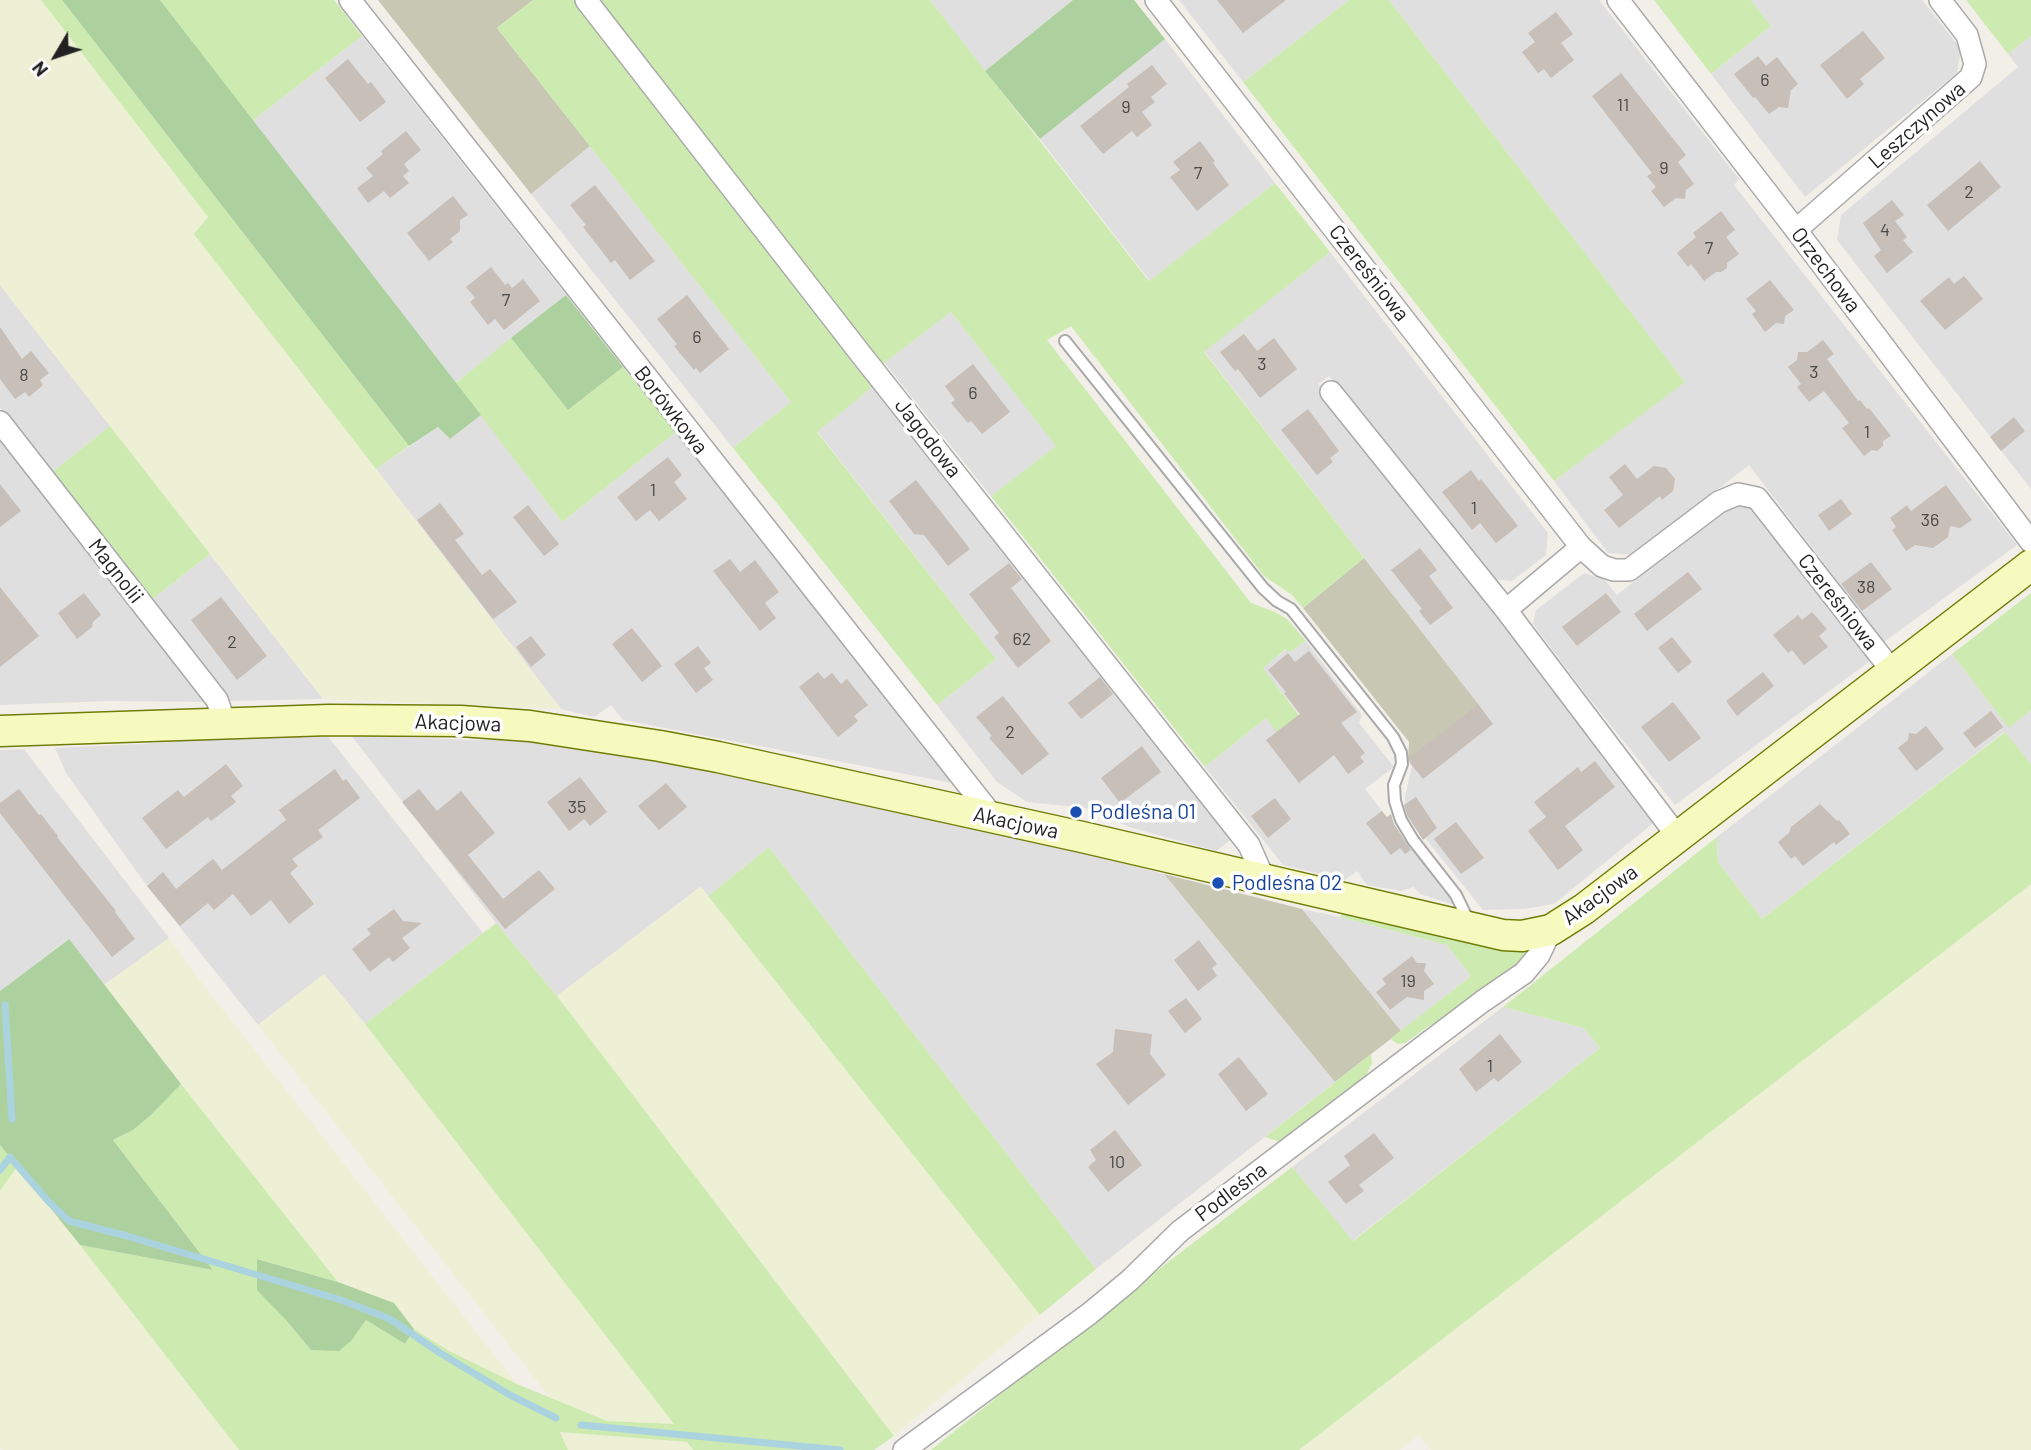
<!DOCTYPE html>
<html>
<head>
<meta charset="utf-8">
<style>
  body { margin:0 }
  #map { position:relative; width:2031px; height:1450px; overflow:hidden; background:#f2efe9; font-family:Barlow,sans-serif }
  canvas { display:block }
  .north { position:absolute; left:21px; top:21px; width:70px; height:70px; -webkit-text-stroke:5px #fff; paint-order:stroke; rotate:231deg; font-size:19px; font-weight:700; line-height:28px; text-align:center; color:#222 }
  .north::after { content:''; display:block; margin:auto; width:24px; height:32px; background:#222; clip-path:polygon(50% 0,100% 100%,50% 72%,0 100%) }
</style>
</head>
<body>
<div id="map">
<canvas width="2031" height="1450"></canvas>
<div class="north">N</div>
</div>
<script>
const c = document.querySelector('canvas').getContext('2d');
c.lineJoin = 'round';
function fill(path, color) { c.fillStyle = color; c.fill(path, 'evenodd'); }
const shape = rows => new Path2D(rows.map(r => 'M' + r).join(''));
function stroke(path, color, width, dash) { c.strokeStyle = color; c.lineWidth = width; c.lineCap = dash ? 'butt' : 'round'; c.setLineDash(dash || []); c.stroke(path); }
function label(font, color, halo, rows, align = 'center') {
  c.font = font + ' Barlow,sans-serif'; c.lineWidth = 7; c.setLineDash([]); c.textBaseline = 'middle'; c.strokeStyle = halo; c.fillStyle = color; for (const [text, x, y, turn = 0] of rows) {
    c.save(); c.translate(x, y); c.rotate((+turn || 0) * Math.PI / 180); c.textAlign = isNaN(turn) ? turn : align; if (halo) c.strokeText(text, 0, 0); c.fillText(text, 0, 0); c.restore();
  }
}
fill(shape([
  [930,0,1073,0,985,71],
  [1179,0,1349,0,1243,82],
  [1389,0,1599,0,1739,179,1734,185,2017,545,1884,642,1749,465,1633,555,1608,553,1554,481,1684,381],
  [1751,0,1922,0,1961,49,1957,73,1805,197,1711,74,1771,26],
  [362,36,566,295,456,383,252,121],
  [2031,36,2031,489,1837,240,1841,215,2018,67,2008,54],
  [1165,39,1275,183,1150,281,1040,139],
  [590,146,791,402,733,448,531,194],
  [1330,252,1548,533,1546,555,1512,581,1489,579,1329,376,1318,384,1657,820,1554,904,1524,909,1483,910,1405,813,1405,796,1412,766,1408,760,1477,704,1204,351],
  [0,285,110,426,51,473,0,407],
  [951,312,1057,446,991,496,884,362],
  [875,385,1233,838,1216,851,1129,827,1086,808,1027,802,997,782,937,705,996,659,817,431],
  [481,415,562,522,676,432,952,783,623,720,611,705,594,717,561,709,376,469,438,427,450,439],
  [0,437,205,702,110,701,0,705],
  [1730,504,1756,507,1870,655,1870,661,1675,805,1588,697,1533,624,1536,610,1584,573,1604,579,1617,595],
  [210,554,323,699,227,701,150,601],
  [1306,641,1362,715,1359,723,1394,767,1365,789,1455,905,1420,894,1414,887,1401,891,1367,885,1357,871,1345,880,1283,865,1205,767,1266,718,1300,716,1262,668,1287,649,1290,652],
  [1952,654,2009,727,2031,710,2031,764,2004,732,1762,919,1718,862,1717,837],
  [247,735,327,735,483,933,365,1024,324,974,258,1025,147,886,66,773,55,748,144,744],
  [351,735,469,740,501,739,590,747,685,764,1084,853,1164,874,1335,1082,1096,1269,769,847,708,896,700,887,557,996,496,923],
  [24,749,169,938,104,985,68,939,0,991,0,750],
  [1302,909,1340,917,1447,945,1471,976,1401,1031],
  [1503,1007,1584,1028,1600,1048,1352,1241,1292,1167]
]), '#e0dfdf');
fill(shape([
  [378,0,533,0,497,28,590,146,531,194],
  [1364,558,1478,704,1408,760,1409,742,1303,608],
  [1164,874,1302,909,1401,1031,1335,1082]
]), '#c7c7b4');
fill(shape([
  [0,0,41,0,208,217,195,234,561,709,323,699,0,285],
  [2031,883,2031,1450,1431,1450,1419,1435,1400,1450,1299,1450],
  [701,887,1040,1315,894,1436,557,996],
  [169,938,191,969,517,1384,449,1351,414,1329,394,1303,338,1282,181,1084,104,985],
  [324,974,365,1024,675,1424,607,1421,551,1399,258,1025],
  [17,1167,80,1245,239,1450,3,1450,0,1446,0,1191],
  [559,1432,687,1442,693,1450,568,1450]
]), '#eef0d5');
fill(shape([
  [41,0,62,0,409,446,376,469,194,234,208,217],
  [160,0,334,0,362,36,252,121],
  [533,0,577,0,875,385,817,432,996,659,937,705,733,448,791,402,497,28],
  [594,0,930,0,1149,281,1275,183,1330,252,1204,352,1364,558,1303,608,1292,595,1264,576,1071,326,1047,340,1251,603,1275,612,1287,619,1306,641,1290,652,1286,649,1263,668,1300,717,1278,733,1266,718,1205,767,991,496,1056,446,951,312,880,366],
  [1349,0,1389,0,1685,382,1554,481,1243,82],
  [1654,0,1751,0,1771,26,1711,74],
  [1966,0,2031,0,2031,36,2008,54],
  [511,338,568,410,623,367,676,432,562,522,456,383],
  [110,426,210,554,150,601,51,473],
  [2031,593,2031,710,2009,728,1952,654],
  [2005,732,2031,764,2031,884,1299,1450,931,1450,1107,1309,1292,1167,1353,1241,1600,1048,1584,1028,1503,1007,1717,837,1718,862,1762,919],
  [769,847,1096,1269,1040,1315,708,896],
  [1346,909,1446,938,1524,952,1525,956,1519,966,1451,1015,1429,1026,1405,1043,1398,1044,1390,1039,1471,976,1447,945,1340,917],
  [496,923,557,996,894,1436,874,1450,693,1450,687,1442,560,1432,568,1450,239,1450,80,1245,213,1270,113,1140,133,1130,151,1115,181,1084,338,1282,258,1259,285,1319,311,1350,352,1340,366,1320,405,1344,414,1329,449,1351,517,1384,607,1421,674,1424,365,1024],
  [1371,1054,1372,1063,1362,1084,1292,1136,1280,1142,1265,1137],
  [0,1145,17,1167,0,1191]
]), '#cdebb0');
fill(shape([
  [62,0,160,0,481,415,450,439,438,427,409,446],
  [1073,0,1134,0,1165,39,1040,139,985,71],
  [566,295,623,367,568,410,511,338],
  [69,939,181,1084,151,1115,133,1130,113,1140,213,1270,80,1245,0,1145,0,991],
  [257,1259,338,1282,394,1303,414,1329,405,1344,366,1320,352,1340,339,1351,311,1350,285,1319,257,1290]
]), '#add19e');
stroke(shape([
  [5,1005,12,1119],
  [0,1170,10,1157,48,1201,69,1221,127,1236,341,1300,390,1319,440,1353,510,1395,556,1418],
  [581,1425,840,1450]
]), '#aad3df', 7);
fill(shape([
  [1217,0,1286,0,1243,33],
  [1556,12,1573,34,1561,43,1574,60,1551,78,1544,69,1538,73,1522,52,1535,42,1528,33],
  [1863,31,1885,58,1860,79,1864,84,1847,99,1820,65],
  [1758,56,1766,66,1777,57,1798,84,1791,90,1788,108,1779,107,1769,114,1755,97,1753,98,1734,74],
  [348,59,368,84,371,82,386,102,360,122,325,78],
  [1152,65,1167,84,1151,97,1155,102,1142,112,1152,125,1137,137,1132,131,1103,154,1080,126,1129,87,1127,84],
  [1621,73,1686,155,1678,162,1694,184,1686,190,1685,199,1676,198,1664,207,1651,191,1656,187,1647,176,1652,173,1592,96],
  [406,131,421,150,404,164,409,171,403,176,409,183,390,198,384,191,368,203,357,188,373,176,366,168,383,154,381,151],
  [1200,141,1215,161,1213,163,1229,185,1197,211,1170,177,1180,170,1173,162],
  [1980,161,2001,187,1948,231,1927,205],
  [595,185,655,261,630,280,615,260,611,263,583,227,586,225,570,205],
  [453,196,468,215,460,220,460,231,450,239,453,242,429,261,407,233],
  [1892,200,1904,215,1895,221,1907,237,1903,240,1913,252,1887,273,1874,256,1881,250,1863,223],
  [1721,211,1735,230,1726,237,1739,254,1727,263,1727,268,1721,272,1716,272,1704,281,1691,264,1688,267,1677,253,1696,237,1693,233],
  [491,267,505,285,508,283,512,288,523,279,540,301,504,330,495,319,488,325,470,302,475,298,466,287],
  [1964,276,1983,299,1945,330,1920,301,1949,277,1954,284],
  [1770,280,1794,310,1785,316,1784,324,1776,323,1765,332,1752,314,1756,311,1746,299],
  [687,295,729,349,700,373,696,368,694,370,674,346,677,344,657,319],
  [0,327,22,359,31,351,49,373,40,380,43,385,29,397,25,392,15,399,0,379],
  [1244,334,1257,351,1274,338,1297,369,1260,398,1238,369,1235,371,1220,352],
  [1823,340,1834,354,1827,359,1858,401,1860,400,1867,409,1869,408,1891,436,1883,441,1883,446,1877,451,1872,450,1864,456,1842,428,1849,423,1824,391,1809,402,1797,387,1801,384,1788,367,1797,360,1798,352,1807,352],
  [973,364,1010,412,982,434,971,421,968,423,951,403,955,400,945,386],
  [1308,409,1339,451,1330,458,1333,462,1317,475,1281,430],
  [2014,417,2025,431,2001,451,1990,437],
  [668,457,682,475,674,482,687,499,659,521,650,510,636,521,617,497],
  [1625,464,1637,479,1654,466,1666,468,1675,479,1673,491,1662,500,1660,496,1619,528,1604,510,1623,495,1609,477],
  [1471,470,1479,481,1481,479,1518,526,1496,543,1480,523,1472,530,1442,492],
  [916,480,970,549,948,566,924,535,914,534,889,501],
  [0,484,21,511,0,527],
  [1946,485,1972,520,1960,528,1950,526,1948,537,1933,548,1915,545,1906,551,1892,530,1896,527,1890,518,1907,505,1911,511],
  [1841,499,1852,514,1829,531,1818,515],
  [440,503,464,534,455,540,482,575,490,569,517,602,493,619,417,520],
  [528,505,559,544,544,556,513,517],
  [1420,548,1437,570,1429,576,1453,608,1430,625,1419,611,1422,609,1391,570],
  [730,559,740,572,755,560,779,592,765,603,776,618,760,631,713,571],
  [1871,562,1892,589,1862,611,1841,584],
  [1009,563,1022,579,1011,588,1051,641,1018,668,994,637,999,633,969,594],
  [1688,572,1702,589,1647,631,1634,614],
  [0,587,39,636,0,667],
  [84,593,101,615,93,622,92,627,77,639,58,613],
  [1606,593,1621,612,1577,646,1562,627],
  [221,597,267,656,237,680,191,620],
  [1812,612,1827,629,1819,636,1828,647,1804,665,1792,650,1788,653,1773,635,1798,615,1802,620],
  [632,628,662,666,642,682,612,644],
  [531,636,546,655,531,667,516,647],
  [1672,637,1692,662,1678,673,1658,648],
  [698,646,711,663,704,668,713,680,696,693,674,664],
  [1309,651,1357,712,1341,723,1365,753,1360,757,1364,762,1348,774,1334,755,1299,783,1266,740,1300,714,1284,693,1286,692,1268,670,1288,653,1295,662],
  [818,672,824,679,832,673,841,684,847,679,868,705,854,716,858,721,838,737,799,687],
  [1763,672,1774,686,1737,716,1726,701],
  [1100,677,1113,694,1081,719,1068,703],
  [1003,696,1049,754,1022,775,989,738,992,736,976,717],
  [1673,702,1701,738,1669,762,1641,727],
  [1478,704,1493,724,1423,779,1410,763,1409,758],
  [1991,711,2003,727,1975,748,1963,733],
  [1926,726,1944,749,1916,771,1898,748,1908,740,1909,733,1916,734],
  [1142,746,1161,772,1120,803,1101,778],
  [1595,761,1615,787,1565,826,1583,850,1558,870,1528,831,1546,817,1534,802,1578,767,1581,772],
  [226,764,243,786,231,796,236,802,211,821,208,817,166,849,142,818,178,790,184,797],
  [335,769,343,781,346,779,360,798,318,830,323,837,292,859,298,866,290,873,314,904,289,924,271,900,251,916,233,894,214,910,208,903,180,926,147,886,163,872,176,889,213,859,222,870,286,820,279,810],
  [580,777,607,812,590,826,584,819,569,831,547,802],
  [666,783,687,807,659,830,638,806],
  [19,789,39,815,41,814,58,836,57,837,116,911,115,912,135,939,112,957,0,813,0,803],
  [419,789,437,811,461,791,495,833,468,855,503,899,539,870,555,889,505,929,402,802],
  [1416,797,1437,828,1423,840,1408,817,1404,805],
  [1275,798,1291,819,1268,838,1251,816],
  [1820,804,1837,821,1839,820,1850,834,1836,845,1834,842,1803,866,1795,856,1791,859,1778,842,1789,833,1791,827],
  [1382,811,1387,817,1391,814,1394,824,1411,850,1405,854,1400,848,1391,855,1366,823],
  [1456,822,1484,858,1461,874,1434,839],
  [394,909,403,921,422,923,402,938,410,948,393,962,389,957,370,972,352,949,371,934,367,929],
  [1199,940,1217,964,1212,968,1217,976,1198,991,1174,960],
  [1412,956,1417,963,1426,963,1424,971,1434,984,1424,991,1424,1000,1407,997,1390,1010,1376,992,1386,984,1382,979],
  [1186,998,1202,1019,1185,1033,1168,1011],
  [1115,1029,1152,1034,1150,1054,1166,1075,1128,1105,1096,1064,1113,1052],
  [1500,1034,1522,1062,1498,1082,1494,1078,1476,1092,1459,1069],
  [1239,1057,1268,1094,1246,1111,1218,1074],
  [1115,1130,1142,1165,1108,1192,1088,1167,1096,1160,1090,1150],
  [1374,1133,1394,1158,1359,1185,1364,1191,1346,1204,1328,1182,1350,1165,1344,1156]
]), '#c7bfb8');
const lane = shape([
  [1065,341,1263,588,1277,601,1291,609,1393,737,1401,753,1402,764,1394,785,1395,801,1401,820,1413,840,1456,895,1469,922]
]);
const street = shape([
  [350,0,994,818],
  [586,0,860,353,1249,845,1264,879],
  [1156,0,1581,547,1506,610,1678,837],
  [1618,0,1796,230,2031,542],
  [1796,230,1971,77,1975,64,1967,35,1940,0],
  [1331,392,1506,610],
  [0,422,217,700,225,723],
  [1581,547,1602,566,1614,570,1629,570,1719,502,1738,494,1757,498,1893,672],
  [904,1450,1089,1314,1130,1280,1180,1231,1483,1001,1524,973,1539,955,1551,930]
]);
const secondary = shape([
  [0,731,329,720,461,721,530,726,660,746,718,757,1082,837,1503,935,1522,936,1551,930,1584,909,2031,565]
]);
stroke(lane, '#a9a9a9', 14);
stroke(street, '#a9a9a9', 24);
stroke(secondary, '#707d05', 33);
stroke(lane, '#fff', 10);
stroke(street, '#fff', 21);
stroke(secondary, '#f7fabf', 30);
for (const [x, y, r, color] of [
  [1076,812,7,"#1a4fb4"],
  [1218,883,7,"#1a4fb4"]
]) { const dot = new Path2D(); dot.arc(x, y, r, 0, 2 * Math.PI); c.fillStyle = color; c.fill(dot); stroke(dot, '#fff', 2.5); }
label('18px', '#4b4948', null, [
  ["6",1765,80],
  ["11",1623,105],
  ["9",1126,107],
  ["9",1664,168],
  ["7",1198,173],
  ["2",1969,192],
  ["4",1885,230],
  ["7",1709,248],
  ["7",506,300],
  ["6",697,337],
  ["3",1262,364],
  ["3",1814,372],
  ["8",24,375],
  ["6",973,393],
  ["1",1867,432],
  ["1",653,490],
  ["1",1474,508],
  ["36",1930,520],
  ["38",1866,587],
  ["62",1022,639],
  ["2",232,642],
  ["2",1010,732],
  ["35",577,807],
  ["19",1408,981],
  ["1",1490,1066],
  ["10",1117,1162]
]);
label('21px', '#222', '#fff', [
  ["Leszczynowa",1917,125,-41],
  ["Orzechowa",1826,270,53],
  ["Czereśniowa",1369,273,52],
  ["Borówkowa",671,410,52],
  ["Jagodowa",928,438,52],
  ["Magnolii",116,571,52],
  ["Czereśniowa",1838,602,52],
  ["Akacjowa",458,723,2],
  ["Akacjowa",1016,823,12],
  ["Akacjowa",1600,895,-36],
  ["Podleśna",1231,1192,-37]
]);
label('21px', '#164399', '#fff', [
  ["Podleśna 01",1090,812],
  ["Podleśna 02",1232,883]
], 'left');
</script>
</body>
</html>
